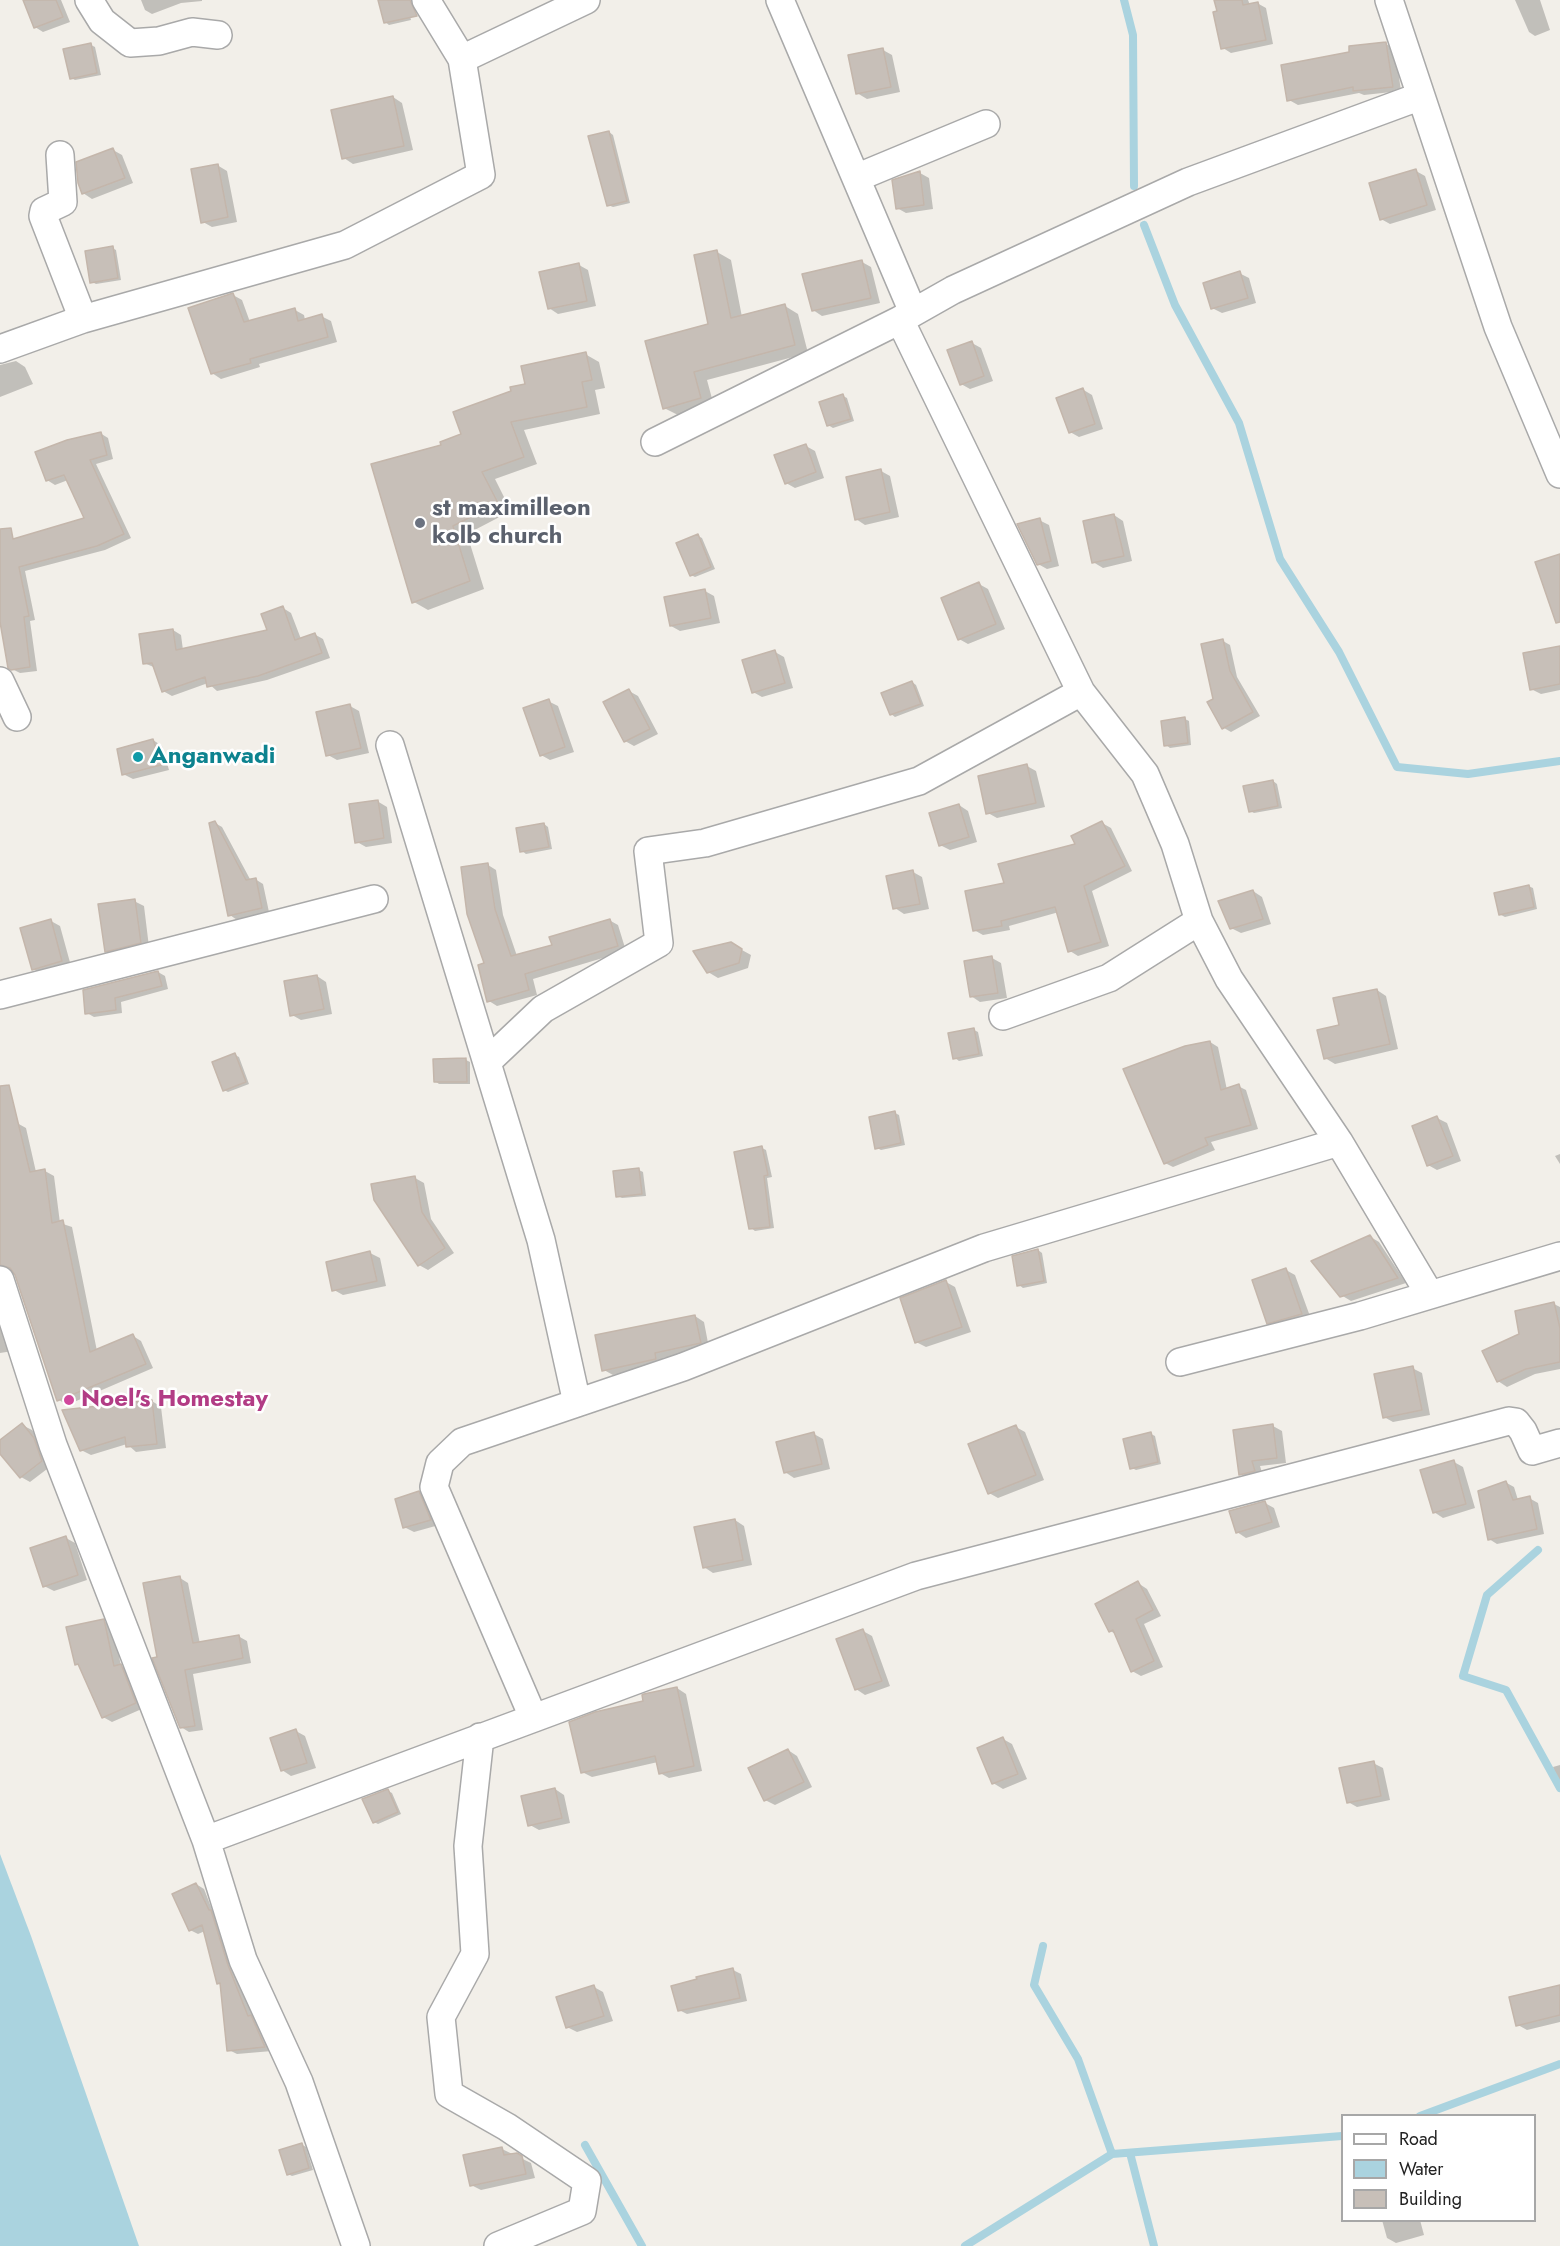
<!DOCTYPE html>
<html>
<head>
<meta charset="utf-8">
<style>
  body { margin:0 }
  #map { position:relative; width:1560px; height:2246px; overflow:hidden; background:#f2efe9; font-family:Jost,sans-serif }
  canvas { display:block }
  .legend { position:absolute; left:1341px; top:2114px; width:195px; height:108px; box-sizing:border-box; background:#fff; border:2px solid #a7a7a7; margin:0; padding:8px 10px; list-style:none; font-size:18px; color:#222 }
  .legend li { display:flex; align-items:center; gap:12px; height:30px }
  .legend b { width:30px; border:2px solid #a7a7a7 }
</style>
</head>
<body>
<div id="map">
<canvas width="1560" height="2246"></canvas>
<ul class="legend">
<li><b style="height:8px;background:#fff"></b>Road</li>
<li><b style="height:16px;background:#aad3df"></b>Water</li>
<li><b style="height:16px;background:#c7bfb8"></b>Building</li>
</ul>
</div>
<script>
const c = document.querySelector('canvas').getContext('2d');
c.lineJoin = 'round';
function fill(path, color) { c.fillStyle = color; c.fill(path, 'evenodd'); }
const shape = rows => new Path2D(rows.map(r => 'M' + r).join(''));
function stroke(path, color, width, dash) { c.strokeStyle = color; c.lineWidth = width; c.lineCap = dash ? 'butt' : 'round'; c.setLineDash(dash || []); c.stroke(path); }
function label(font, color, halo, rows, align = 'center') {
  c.font = font + ' Jost,sans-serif'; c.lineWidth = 5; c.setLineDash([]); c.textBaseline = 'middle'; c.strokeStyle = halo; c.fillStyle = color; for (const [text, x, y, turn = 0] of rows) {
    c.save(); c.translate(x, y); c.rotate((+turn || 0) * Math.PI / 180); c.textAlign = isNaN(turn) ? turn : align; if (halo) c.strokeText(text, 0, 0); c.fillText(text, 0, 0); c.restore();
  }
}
fill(shape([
  [0,1854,31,1936,139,2246,0,2246]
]), '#aad3df');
fill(shape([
  [23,0,61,0,70,22,43,32,35,27],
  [141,0,202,0,202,1,181,3,152,14,145,10],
  [380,0,406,0,411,20,389,25,385,22],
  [1216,0,1248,0,1250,5,1257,3,1266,8,1273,44,1231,53,1223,48],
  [1515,0,1540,0,1550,30,1535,36,1529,32],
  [1386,44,1395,49,1401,91,1364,95,1359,93,1298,105,1289,100,1351,53],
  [91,45,95,47,101,75,75,80,71,78],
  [883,50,892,55,900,92,867,99,857,93],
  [393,97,402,103,413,150,353,164,344,158],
  [609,132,613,135,630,203,613,207,608,205],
  [113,150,122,155,133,183,92,199,83,193],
  [217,165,227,171,237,222,212,227,203,222],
  [1416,171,1425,176,1436,210,1390,224,1381,219],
  [920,173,929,178,933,209,906,213,897,208],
  [112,248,116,250,121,280,96,284,92,282],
  [717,252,731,260,742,317,785,306,798,314,808,353,707,380,714,406,678,415,664,408,710,326],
  [862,262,871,267,880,303,822,316,813,310],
  [579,265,588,270,596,306,558,314,549,308],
  [1239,273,1249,278,1256,303,1222,313,1212,308],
  [233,295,242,300,250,322,295,310,304,315,305,320,321,316,331,321,337,342,259,364,260,367,221,379,212,373],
  [972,343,981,348,993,381,970,389,961,384],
  [585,354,599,362,605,388,595,390,600,414,524,430,537,464,495,479,511,511,467,534,484,589,428,610,414,602,373,465,443,446,463,435,512,392],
  [16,361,25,367,33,384,0,397,0,365],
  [1082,389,1092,395,1103,429,1079,437,1070,432],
  [843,396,847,398,854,421,833,428,828,425],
  [100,433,108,438,113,459,96,464,131,538,105,550,25,571,35,620,30,621,37,671,20,673,12,669,4,626,0,627,0,539,1,544,86,519,68,480,55,485,47,480],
  [806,446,815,451,824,478,795,488,786,483],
  [881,471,890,476,899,517,865,525,856,519],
  [1114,515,1123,521,1132,561,1103,568,1093,562],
  [1039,520,1049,525,1059,566,1047,569,1038,564],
  [698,536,702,538,715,569,695,577,691,575],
  [979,584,988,589,1005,629,968,644,959,639],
  [705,591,714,596,720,623,680,631,671,626],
  [283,608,291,613,301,639,314,634,323,639,330,658,267,680,217,691,208,683,172,696,163,691,156,668,144,663,173,630,181,635,183,650,269,631],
  [1223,641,1230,645,1237,677,1260,716,1231,732,1224,728,1214,700],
  [1560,647,1560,690,1541,694,1531,689],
  [775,652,784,657,793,688,762,697,753,692],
  [912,682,916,685,924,706,895,717,891,714],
  [629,691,638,696,658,734,634,746,625,741],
  [548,701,558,706,574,752,550,760,541,755],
  [350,706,359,711,369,753,337,760,328,755],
  [1185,719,1189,721,1191,745,1170,748,1166,745],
  [153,740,162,746,169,770,133,779,123,774],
  [1027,766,1036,771,1045,807,997,818,988,813],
  [1273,781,1277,784,1282,808,1254,813,1250,811],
  [377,801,387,807,392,843,366,847,357,842],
  [959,805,968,811,977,842,950,850,940,845],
  [215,823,222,827,251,881,255,879,263,884,269,912,237,920,230,915],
  [1102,823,1111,828,1132,871,1092,891,1109,946,1078,956,1070,951,1059,912,1009,926,1010,930,983,935,974,930,1005,884,1077,845],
  [544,824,548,827,552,849,526,854,522,851],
  [488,865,496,870,503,915,517,956,553,946,609,920,618,925,626,951,533,979,537,995,497,1006,489,1001,486,964],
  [913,872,922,877,929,909,904,914,895,908],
  [1528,886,1533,888,1537,909,1505,917,1501,915],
  [1253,891,1262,897,1271,924,1241,933,1231,928],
  [134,901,144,906,149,947,116,956,107,951],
  [51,921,60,926,71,966,42,974,33,969],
  [731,944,751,955,748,968,718,978,708,972],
  [992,958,1001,963,1007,998,980,1002,971,996],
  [158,972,165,976,168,989,121,1002,122,1013,94,1017,87,1013],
  [317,976,326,982,332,1014,301,1020,292,1015],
  [1377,990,1386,996,1398,1049,1335,1064,1325,1058,1341,1026],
  [974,1030,978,1032,983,1056,959,1061,955,1058],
  [1210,1042,1218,1047,1227,1090,1238,1086,1246,1090,1258,1129,1211,1142,1215,1150,1173,1167,1165,1163],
  [235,1055,239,1057,249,1084,228,1092,224,1090],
  [466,1060,470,1062,470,1084,439,1084,435,1081],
  [895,1113,899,1115,905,1145,881,1150,877,1148],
  [1437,1118,1447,1123,1461,1161,1437,1170,1428,1165],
  [17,1123,26,1128,36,1172,45,1171,54,1176,60,1223,72,1227,97,1351,133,1336,141,1341,153,1368,67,1405,59,1400,0,1231,0,1127],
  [762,1148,766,1150,772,1177,767,1178,774,1228,755,1231,751,1228],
  [1560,1154,1560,1164,1555,1156],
  [639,1170,643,1172,646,1196,622,1198,618,1196],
  [415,1178,424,1183,431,1219,454,1253,428,1270,419,1265],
  [1369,1236,1379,1242,1406,1283,1351,1301,1341,1295],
  [1038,1250,1042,1253,1047,1283,1023,1288,1019,1285],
  [370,1253,380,1258,386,1286,343,1295,334,1290],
  [1286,1270,1295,1275,1311,1319,1278,1328,1268,1323],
  [946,1282,955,1287,971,1332,926,1347,916,1342],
  [1554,1304,1560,1307,1560,1369,1535,1374,1507,1387,1498,1381,1521,1335],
  [0,1310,13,1351,0,1353],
  [695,1316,704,1322,709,1348,663,1358,665,1364,613,1375,604,1370],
  [1412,1368,1422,1373,1430,1415,1393,1422,1384,1417],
  [152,1401,161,1407,166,1448,136,1452,127,1444,91,1455,81,1450],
  [22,1425,32,1430,43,1445,51,1466,30,1482,21,1477,0,1451,0,1442],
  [1273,1426,1282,1431,1286,1463,1260,1466,1263,1476,1250,1480,1240,1474],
  [1016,1427,1025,1432,1044,1480,998,1498,989,1493],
  [814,1434,823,1439,830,1469,794,1478,785,1472],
  [1151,1434,1155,1436,1161,1464,1136,1470,1132,1468],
  [1454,1462,1463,1467,1475,1508,1443,1518,1434,1512],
  [1505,1482,1514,1487,1518,1500,1529,1498,1538,1503,1544,1534,1497,1544,1489,1539],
  [419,1493,428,1498,439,1525,414,1532,404,1527],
  [1265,1503,1274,1508,1280,1527,1246,1538,1237,1532],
  [735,1520,744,1526,752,1565,713,1573,704,1567],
  [66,1538,75,1543,87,1580,54,1591,44,1586],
  [180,1578,188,1583,200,1644,238,1636,247,1641,251,1663,193,1674,203,1730,189,1732,181,1727,159,1658],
  [1138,1583,1147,1589,1161,1616,1144,1624,1163,1667,1141,1676,1132,1671,1116,1634,1110,1631],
  [103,1621,113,1626,121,1666,130,1671,144,1708,112,1722,103,1717,81,1667,76,1664],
  [863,1631,872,1636,890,1686,865,1695,856,1689],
  [677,1688,686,1694,702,1771,669,1778,660,1773,658,1762,592,1777,582,1772,645,1702],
  [296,1731,305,1736,316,1768,291,1776,282,1770],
  [1003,1739,1012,1744,1027,1779,1003,1789,993,1783],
  [788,1750,797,1756,812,1787,775,1805,765,1800],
  [1373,1763,1383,1768,1390,1800,1357,1807,1348,1802],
  [1560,1765,1560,1792,1553,1767],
  [555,1789,564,1795,570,1823,539,1830,530,1825],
  [388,1791,392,1793,401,1814,378,1824,374,1822],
  [196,1884,204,1889,255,2019,259,2022,272,2051,237,2054,229,2050,222,1985,218,1983,205,1931,198,1934,190,1930],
  [733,1970,741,1974,747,2001,687,2014,679,2010],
  [1560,1986,1560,2022,1527,2030,1518,2025],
  [594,1987,603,1992,613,2021,577,2032,567,2027],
  [301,2144,306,2147,313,2170,292,2176,288,2174],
  [502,2149,531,2163,535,2178,481,2190,471,2185],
  [1382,2220,1420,2220,1424,2235,1396,2243,1387,2238]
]), '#0003');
stroke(shape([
  [1124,0,1133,35,1134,186],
  [1144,225,1175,305,1239,423,1280,559,1339,652,1397,767,1468,774,1560,761],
  [1538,1550,1487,1595,1463,1676,1506,1690,1560,1788],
  [1043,1946,1034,1985,1078,2059,1112,2154],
  [1420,2116,1560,2064],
  [585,2145,642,2246],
  [1130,2153,1154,2246],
  [965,2246,1112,2154,1342,2136]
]), '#aad3df', 8);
const building = shape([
  [23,0,56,0,63,17,34,28,23,0],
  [378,0,410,0,417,16,384,23,378,0],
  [1214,0,1242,0,1243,5,1258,2,1266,40,1221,49,1213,12,1217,11,1214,0],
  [1386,42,1393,87,1353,91,1353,87,1287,101,1281,65,1349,52,1349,46,1386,42],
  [91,43,97,73,70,79,63,49,91,43],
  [883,48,891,87,856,94,848,55,883,48],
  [393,96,404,146,342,159,331,110,393,96],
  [609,131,627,201,607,206,588,136,609,131],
  [113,148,125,178,82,194,78,183,76,162,113,148],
  [218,164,228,217,201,223,191,169,218,164],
  [1416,169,1427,205,1380,220,1369,183,1416,169],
  [920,171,924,205,896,209,892,180,920,171],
  [113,246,118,278,90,283,85,251,113,246],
  [717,250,731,318,785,304,795,345,694,372,701,398,663,409,645,341,708,324,694,255,717,250],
  [862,260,871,298,812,311,802,274,862,260],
  [579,263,587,301,548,309,539,272,579,263],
  [1240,271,1248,298,1211,309,1203,283,1240,271],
  [233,293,244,322,295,308,298,321,322,314,328,337,250,359,251,363,211,374,188,308,233,293],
  [972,341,984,376,960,385,947,350,972,341],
  [586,352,592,380,582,382,587,407,511,422,524,457,482,472,498,503,453,526,470,581,412,603,371,464,441,445,440,442,461,434,453,412,511,391,510,387,525,384,521,366,586,352],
  [1083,388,1095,424,1069,433,1056,398,1083,388],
  [843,394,851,419,827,426,819,402,843,394],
  [101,432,107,455,90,460,124,534,97,546,19,567,29,616,24,617,30,667,11,670,8,668,0,622,0,529,11,528,13,539,84,518,64,475,46,481,35,452,67,440,101,432],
  [806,444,816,472,785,484,774,455,806,444],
  [881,469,890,512,855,520,846,477,881,469],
  [1114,514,1124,556,1092,563,1083,521,1114,514],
  [1040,518,1051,561,1037,565,1017,524,1040,518],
  [698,534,711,567,690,576,676,543,698,534],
  [1560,554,1560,622,1556,623,1535,562,1560,554],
  [979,582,996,624,958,640,941,598,979,582],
  [705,589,711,618,670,626,664,597,705,589],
  [283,606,295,640,315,633,322,653,258,676,207,687,205,677,162,692,152,663,143,664,139,634,173,629,176,650,267,630,261,614,283,606],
  [1223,639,1230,671,1253,712,1222,729,1207,702,1213,699,1201,644,1223,639],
  [1560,646,1560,684,1530,690,1523,653,1560,646],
  [775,650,785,683,752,693,742,660,775,650],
  [912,681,921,704,890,715,881,693,912,681],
  [629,689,650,729,624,742,603,702,629,689],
  [549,699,565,747,540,756,523,708,549,699],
  [350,704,361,748,326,756,316,712,350,704],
  [1185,717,1188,743,1164,746,1161,721,1185,717],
  [153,739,161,765,122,775,117,749,153,739],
  [1027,764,1036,803,986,814,978,776,1027,764],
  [1273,780,1278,806,1249,812,1243,786,1273,780],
  [378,800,384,838,355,843,349,804,378,800],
  [959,804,969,837,939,846,929,813,959,804],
  [215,821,246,880,256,878,262,908,228,916,209,823,215,821],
  [1102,821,1125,866,1084,886,1101,942,1068,952,1055,907,1001,921,1002,926,973,931,965,891,1004,883,998,864,1075,844,1071,836,1102,821],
  [544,823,549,847,520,852,516,828,544,823],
  [488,863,495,909,511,956,552,945,549,937,610,919,618,946,525,974,529,990,487,1002,478,965,484,963,467,914,461,867,488,863],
  [913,870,920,904,893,909,886,876,913,870],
  [1529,885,1534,907,1499,915,1494,893,1529,885],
  [1253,890,1263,919,1230,929,1218,901,1253,890],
  [135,899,141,943,105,952,98,904,135,899],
  [51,919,62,961,32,970,20,928,51,919],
  [731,942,742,949,739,963,707,973,693,951,731,942],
  [992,956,998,993,970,997,964,961,992,956],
  [158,971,162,986,115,998,116,1010,85,1014,83,990,158,971],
  [317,975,324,1009,290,1016,284,981,317,975],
  [1377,989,1390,1044,1324,1059,1317,1030,1339,1025,1333,998,1377,989],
  [974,1028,979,1054,953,1059,948,1033,974,1028],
  [1210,1041,1221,1090,1239,1084,1251,1125,1205,1138,1208,1145,1164,1164,1123,1069,1185,1046,1210,1041],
  [235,1053,246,1082,223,1091,212,1062,235,1053],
  [466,1058,467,1082,434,1082,433,1059,466,1058],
  [9,1085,30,1172,45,1169,52,1223,63,1220,90,1352,133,1334,146,1364,57,1401,15,1275,10,1268,0,1265,0,1086,9,1085],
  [895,1111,901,1143,875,1149,869,1117,895,1111],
  [1437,1116,1453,1156,1427,1166,1412,1126,1437,1116],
  [762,1146,768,1175,764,1176,770,1227,749,1229,734,1152,762,1146],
  [639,1168,642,1194,616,1197,613,1171,639,1168],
  [415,1176,422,1212,445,1248,418,1266,374,1200,371,1184,415,1176],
  [1370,1235,1398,1278,1340,1297,1311,1261,1370,1235],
  [1038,1249,1044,1281,1017,1286,1012,1256,1038,1249],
  [370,1251,377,1281,332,1291,326,1262,370,1251],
  [1286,1268,1302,1314,1267,1324,1252,1280,1286,1268],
  [946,1280,962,1327,915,1343,900,1298,946,1280],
  [1554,1302,1560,1328,1560,1362,1526,1369,1497,1382,1482,1351,1519,1334,1515,1311,1554,1302],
  [695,1315,701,1343,655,1353,656,1359,602,1371,595,1335,695,1315],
  [1413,1366,1422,1410,1383,1418,1374,1374,1413,1366],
  [152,1400,157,1444,126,1447,125,1437,80,1451,62,1410,152,1400],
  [22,1423,34,1438,42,1461,20,1478,0,1454,0,1440,22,1423],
  [1273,1424,1277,1458,1252,1461,1255,1471,1239,1475,1233,1430,1273,1424],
  [1016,1425,1036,1475,988,1494,968,1444,1016,1425],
  [814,1432,822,1464,784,1473,776,1442,814,1432],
  [1151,1432,1158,1462,1130,1469,1123,1439,1151,1432],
  [1454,1460,1466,1504,1433,1513,1420,1470,1454,1460],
  [1506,1481,1513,1500,1530,1496,1537,1529,1488,1540,1478,1491,1506,1481],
  [419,1491,431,1520,403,1528,395,1499,419,1491],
  [1265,1501,1272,1522,1236,1533,1229,1511,1265,1501],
  [735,1519,743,1560,703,1568,694,1527,735,1519],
  [66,1536,78,1575,43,1587,30,1548,66,1536],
  [180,1576,193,1643,239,1635,243,1658,185,1670,195,1726,180,1728,152,1658,157,1657,143,1583,180,1576],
  [1138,1581,1153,1610,1136,1619,1154,1661,1131,1672,1113,1630,1109,1632,1095,1604,1138,1581],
  [104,1619,114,1666,121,1664,136,1703,102,1718,78,1664,75,1665,66,1627,104,1619],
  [863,1629,882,1681,855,1690,836,1639,863,1629],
  [677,1687,694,1766,659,1774,655,1756,581,1773,569,1722,595,1712,643,1701,642,1695,644,1694,677,1687],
  [296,1729,307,1763,281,1771,270,1738,296,1729],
  [1003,1737,1018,1774,992,1784,977,1748,1003,1737],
  [788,1749,804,1782,764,1801,748,1768,788,1749],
  [1374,1761,1381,1796,1347,1803,1339,1768,1374,1761],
  [555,1788,562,1818,528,1826,521,1796,555,1788],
  [388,1789,398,1812,373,1823,362,1799,388,1789],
  [196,1883,209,1910,211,1910,228,1965,248,2016,251,2015,265,2047,227,2051,220,1983,217,1984,202,1925,189,1931,172,1894,196,1883],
  [733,1968,740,1998,678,2011,671,1986,697,1979,696,1977,733,1968],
  [594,1985,604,2016,566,2028,556,1997,594,1985],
  [1560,1985,1560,2015,1516,2026,1509,1997,1560,1985],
  [302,2143,309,2168,287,2175,279,2150,302,2143],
  [502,2147,504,2155,517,2153,522,2156,526,2174,470,2186,463,2155,502,2147]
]);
fill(building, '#c7bfb8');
stroke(building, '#c4b6ab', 1.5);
const street = shape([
  [89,0,102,21,130,43,159,41,192,32,218,35],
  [426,0,462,59],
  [780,0,913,312],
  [1389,0,1498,327,1560,474],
  [60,155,63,202,44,211,43,216,83,319],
  [856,178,986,124],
  [900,320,1081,692,1145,774,1175,844,1199,921,1229,979,1339,1142],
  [0,349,83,319,345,245,481,175,462,59,586,0],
  [655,442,900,320,953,290,1188,182,1421,96],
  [0,681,17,717],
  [390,745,541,1240,577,1403],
  [0,995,374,899],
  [1003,1016,1109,978,1199,921],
  [487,1062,543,1009,659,943,648,851,705,843,919,781,1081,692],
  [0,1280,53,1445,206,1840,243,1960,299,2082,356,2246],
  [1180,1362,1360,1316,1560,1256],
  [533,1717,434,1487,440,1463,462,1442,683,1367,984,1248,1339,1142,1430,1295],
  [480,1737,468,1846,475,1954,441,2017,449,2094,507,2127,587,2181,582,2211,498,2246],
  [206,1840,916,1576,1509,1421,1516,1422,1523,1431,1532,1451,1560,1443]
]);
stroke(street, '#a9a9a9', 30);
stroke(street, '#fff', 27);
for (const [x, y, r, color] of [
  [420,523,6,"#6b7280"],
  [138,757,6,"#0f9aa8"],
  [69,1400,6,"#d1479c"]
]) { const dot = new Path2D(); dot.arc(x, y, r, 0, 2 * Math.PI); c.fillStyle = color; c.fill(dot); stroke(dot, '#fff', 2); }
label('bold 24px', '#5b616d', '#fff', [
  ["st maximilleon",432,509],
  ["kolb church",432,537]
], 'left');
label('bold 24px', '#0d838f', '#fff', [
  ["Anganwadi",150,757]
], 'left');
label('bold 24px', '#b23c85', '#fff', [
  ["Noel's Homestay",81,1400]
], 'left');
</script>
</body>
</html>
